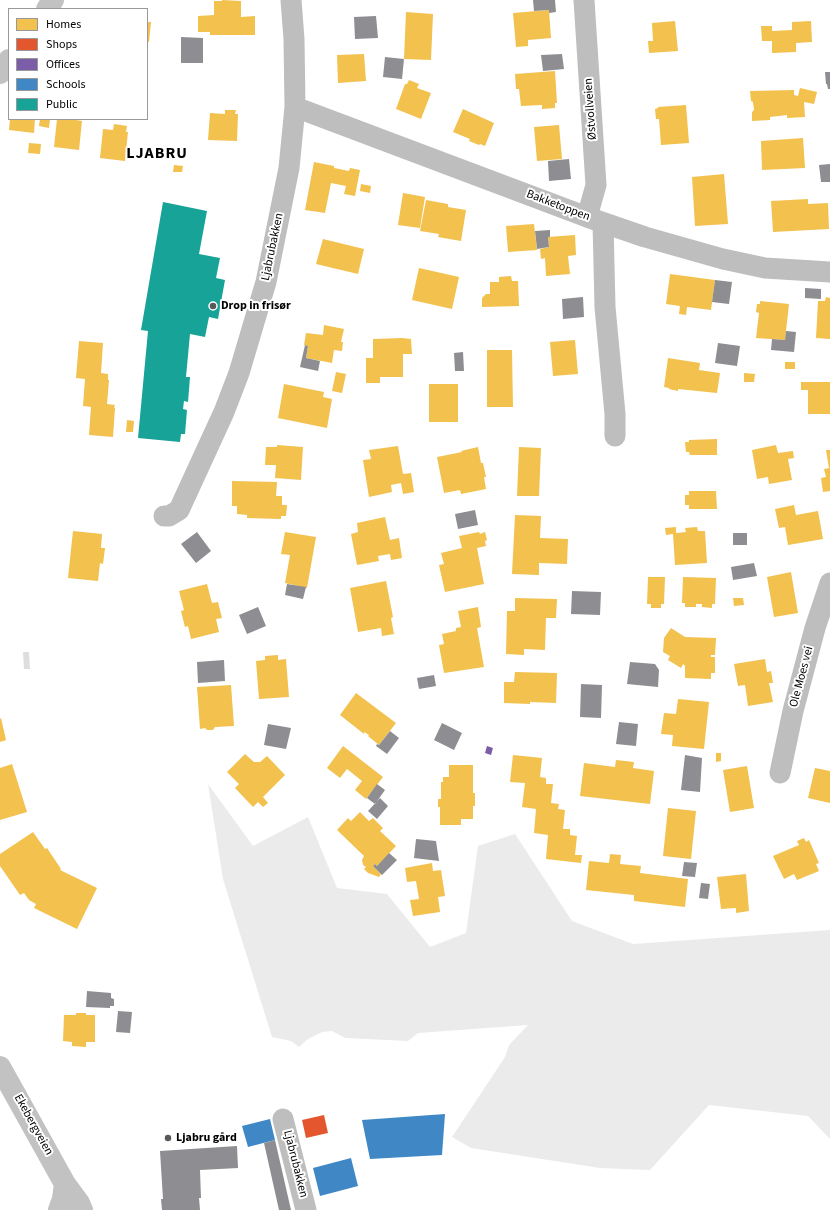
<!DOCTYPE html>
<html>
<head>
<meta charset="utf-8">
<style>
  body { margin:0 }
  #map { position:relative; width:830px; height:1210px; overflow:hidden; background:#fff; font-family:"Source Sans 3",sans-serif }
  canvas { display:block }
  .legend { position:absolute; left:8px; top:8px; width:140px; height:112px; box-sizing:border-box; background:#fff; border:1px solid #999; margin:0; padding:5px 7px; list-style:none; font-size:12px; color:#000 }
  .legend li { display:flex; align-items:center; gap:8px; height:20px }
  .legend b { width:20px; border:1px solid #999 }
</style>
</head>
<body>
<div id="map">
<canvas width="830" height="1210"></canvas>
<ul class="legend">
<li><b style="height:11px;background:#f2c14e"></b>Homes</li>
<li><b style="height:11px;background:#e4572e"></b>Shops</li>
<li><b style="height:11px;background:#7b5ea7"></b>Offices</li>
<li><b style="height:11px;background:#3f88c5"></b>Schools</li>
<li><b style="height:11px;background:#17a398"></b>Public</li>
</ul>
</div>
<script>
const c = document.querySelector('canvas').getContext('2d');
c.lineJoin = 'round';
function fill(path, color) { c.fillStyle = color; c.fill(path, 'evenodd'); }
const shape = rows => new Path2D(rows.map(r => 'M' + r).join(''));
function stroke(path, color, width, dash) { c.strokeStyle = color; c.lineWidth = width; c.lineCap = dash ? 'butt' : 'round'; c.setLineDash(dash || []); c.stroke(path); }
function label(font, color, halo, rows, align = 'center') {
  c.font = font + ' "Source Sans 3",sans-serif'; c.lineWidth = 4; c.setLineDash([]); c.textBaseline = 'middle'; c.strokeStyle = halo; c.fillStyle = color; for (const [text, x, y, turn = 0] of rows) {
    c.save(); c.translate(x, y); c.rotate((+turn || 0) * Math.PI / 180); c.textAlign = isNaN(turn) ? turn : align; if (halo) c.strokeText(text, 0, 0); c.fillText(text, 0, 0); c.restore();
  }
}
fill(shape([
  [208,784,253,846,308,817,337,888,387,894,430,947,466,933,478,846,515,834,572,921,633,944,830,930,830,1139,808,1116,709,1105,650,1170,600,1168,471,1148,452,1137,505,1057,509,1045,528,1025,418,1033,408,1041,345,1038,332,1031,322,1032,308,1039,299,1047,291,1041,272,1037,223,879]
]), '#ebebeb');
fill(shape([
  [222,0,241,1,241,17,255,16,255,35,210,35,210,32,198,32,198,16,214,15,214,1,222,1],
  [549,10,551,38,528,40,528,46,516,47,513,13],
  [406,12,433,14,431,60,404,59],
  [675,21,678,51,649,53,648,41,653,41,652,23],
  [811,21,812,42,796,43,796,52,772,53,772,41,762,41,761,26,772,26,772,31,792,30,792,22],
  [147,22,151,22,149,42,147,42],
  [364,54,366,81,338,83,337,55],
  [555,71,557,103,555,103,555,108,542,109,542,105,521,106,519,89,516,89,515,74],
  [409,80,419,84,417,88,431,93,421,119,396,109,405,84,407,84],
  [800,88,817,92,814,104,804,102,805,117,787,118,787,115,770,117,770,120,752,121,752,112,754,110,753,102,751,101,750,91,794,90,794,95,798,96],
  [686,105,689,143,661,145,659,119,656,119,655,109,658,108,658,107],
  [463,109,494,123,485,146,480,144,479,145,469,141,470,139,453,132],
  [225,110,236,110,235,114,238,114,237,141,208,140,210,113,225,114],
  [10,119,35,119,34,133,9,130],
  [40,119,50,119,49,128,39,126],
  [57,119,76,119,76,120,82,121,79,150,54,147],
  [114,124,127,126,126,132,128,132,125,161,100,158,103,129,113,130],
  [559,125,562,159,537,161,534,127],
  [803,138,805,168,762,170,761,141],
  [29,143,41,144,40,154,28,153],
  [314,162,334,166,334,168,349,171,350,168,360,170,355,196,344,194,346,186,331,183,325,213,305,210],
  [174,165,183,166,182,172,173,172],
  [724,174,728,224,695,226,692,177],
  [361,184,371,186,370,193,360,191],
  [403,193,425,197,420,228,398,225],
  [808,199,808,204,828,203,829,229,773,232,771,201],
  [426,200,448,204,448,207,466,210,461,241,438,237,439,234,420,231],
  [534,224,537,250,508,252,506,226],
  [575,235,576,255,568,256,570,274,546,276,545,258,541,259,540,249,549,247,548,237],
  [323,239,364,249,358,274,316,264],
  [419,268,459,277,452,309,412,300],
  [670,274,715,280,711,310,687,307,686,315,679,314,680,306,666,304],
  [511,276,512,281,518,281,519,306,482,307,482,298,486,294,490,294,490,282,499,282,499,277],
  [826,297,830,298,830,339,816,338,818,301,825,301],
  [760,301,789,304,785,340,756,338,759,313,756,312,757,304,760,304],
  [324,325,344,329,341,342,343,342,342,351,334,350,332,363,306,358,308,346,304,345,306,333,323,335],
  [402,338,411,339,412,354,403,354,403,377,380,377,380,383,366,383,366,358,373,358,373,339],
  [575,340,578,374,553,376,550,342],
  [79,341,103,343,101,373,108,374,108,380,109,380,107,404,115,405,114,408,115,408,113,437,89,435,91,407,83,406,85,379,76,378],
  [487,350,512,350,513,407,487,407],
  [668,358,700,363,699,370,720,373,717,393,678,389,678,391,669,389,669,388,664,387],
  [785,362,795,362,795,369,785,369],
  [336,372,346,374,342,393,332,391],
  [744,373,755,374,754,382,744,382],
  [801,382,830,382,830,414,808,414,808,390,801,390],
  [284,384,324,392,323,397,332,399,327,428,278,418],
  [429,384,458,384,458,422,429,422],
  [127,420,134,421,133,432,126,432],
  [717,439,717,455,690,455,689,452,686,452,685,442,689,442,689,440],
  [277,445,303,447,301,480,275,478,276,465,265,465,266,447,277,447],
  [776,445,778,453,793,451,794,458,788,459,792,480,769,484,768,477,757,479,752,450],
  [398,446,403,474,411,473,414,492,403,494,401,483,391,485,392,492,369,497,363,460,371,459,369,450],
  [478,447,481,463,483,463,486,477,484,477,486,489,461,494,460,490,444,493,437,457,462,452,461,451],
  [519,447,541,448,539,496,517,496],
  [826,450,830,450,830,468,829,468],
  [830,468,830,491,823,492,821,478,826,477,824,469],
  [232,481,277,482,276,496,282,496,282,505,287,505,286,516,281,516,281,519,247,518,247,515,237,514,237,506,232,506],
  [689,491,716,491,717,509,689,509,689,505,685,505,685,495,689,495],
  [794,505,796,515,818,511,823,539,788,545,785,527,779,528,775,509],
  [515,515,541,516,540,538,568,539,567,564,539,563,539,575,512,574],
  [385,517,390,540,399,538,402,558,391,560,390,554,378,556,379,561,357,565,351,534,358,532,357,523],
  [676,527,676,533,686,532,685,528,697,527,698,531,705,531,707,563,675,565,673,534,666,535,665,528],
  [73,531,102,534,101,548,105,548,103,564,100,563,98,581,68,578],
  [285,532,316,537,307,588,285,583,290,555,281,554],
  [479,532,480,534,485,532,487,540,485,541,486,546,477,548,484,584,445,592,439,565,444,564,441,553,462,548,459,536],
  [791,572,798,613,774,617,767,577],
  [648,577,665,577,664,604,661,604,661,608,651,608,651,604,647,604],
  [683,577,716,578,715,604,712,604,712,608,702,607,702,604,696,604,696,607,685,607,685,603,682,603],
  [386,581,393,617,391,618,394,634,382,636,381,628,358,632,350,588],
  [207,584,212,603,218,602,222,618,216,619,219,632,191,639,188,626,185,627,181,611,184,610,179,591],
  [515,598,557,599,556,618,546,618,545,650,524,649,524,655,506,654,507,611,515,611],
  [733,598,743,598,744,605,734,606],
  [478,607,481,627,477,628,484,667,444,673,439,645,444,644,442,634,456,631,456,628,461,627,458,611],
  [671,628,685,637,716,638,715,655,711,655,711,657,715,657,715,673,711,673,711,679,685,678,685,666,683,664,681,668,668,660,670,656,663,652,664,638],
  [278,655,278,660,286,659,289,697,259,699,256,661,265,660,265,656],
  [765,659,767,672,771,671,773,683,769,683,773,702,748,706,745,685,738,686,734,664],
  [515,672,557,673,556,703,530,702,530,704,504,703,504,682,514,682],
  [231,685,234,726,215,727,213,730,207,730,205,728,200,729,197,687],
  [356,693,396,723,379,745,368,736,369,735,364,732,364,734,340,715],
  [678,699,709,702,704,749,672,746,673,735,661,734,664,713,676,714],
  [1,718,6,740,0,742,0,719],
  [343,746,383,777,366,799,355,790,362,781,347,769,340,778,327,768],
  [716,753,721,753,721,761,716,762],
  [245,754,254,762,260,762,267,756,285,775,263,797,268,803,263,807,258,802,253,807,235,788,239,784,227,772],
  [513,755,542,758,540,777,546,778,546,784,553,784,551,803,559,804,558,809,565,810,563,829,570,829,570,835,577,836,575,855,582,855,581,863,546,859,548,835,534,833,536,809,522,807,525,783,510,782],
  [616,760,634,762,633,768,654,771,650,804,580,796,584,763,615,767],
  [12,764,27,812,0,820,0,768],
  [449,765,473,765,473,793,475,793,475,806,473,806,473,819,461,819,461,825,440,825,440,807,438,807,438,799,441,799,441,782,443,782,443,777,449,777],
  [747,766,754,808,730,812,723,770],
  [815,768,830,771,830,803,808,798],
  [668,808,696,811,691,859,663,856],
  [360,812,369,821,373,818,383,828,380,831,396,846,377,866,375,864,373,866,381,874,379,877,368,873,364,869,366,867,363,865,362,860,364,856,337,830,348,818,351,821],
  [33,832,45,849,47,848,61,869,60,870,97,888,77,929,34,908,36,904,29,900,24,893,20,895,0,866,0,854],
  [804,838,806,842,809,840,819,863,816,864,819,871,797,880,794,874,784,879,773,856,799,845,797,841],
  [610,854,621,855,620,864,641,866,640,873,688,879,685,907,634,901,634,895,586,890,589,861,609,863],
  [432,863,433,871,441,870,445,896,438,897,440,912,413,916,410,900,419,899,416,881,407,882,405,868],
  [746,874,749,911,736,913,736,908,721,909,717,877],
  [76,1013,86,1013,86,1015,95,1015,95,1042,86,1042,86,1047,72,1046,72,1042,63,1041,64,1015,76,1015]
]), '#f2c14e');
fill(shape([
  [324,1115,328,1133,306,1138,302,1120]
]), '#e4572e');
fill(shape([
  [487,746,493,748,491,755,485,753]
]), '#7b5ea7');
fill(shape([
  [445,1114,442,1155,370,1159,362,1120],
  [270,1119,275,1140,248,1147,242,1126],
  [351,1158,358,1186,320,1196,313,1168]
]), '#3f88c5');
fill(shape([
  [163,202,207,211,199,254,220,258,216,278,225,280,218,319,209,317,205,337,190,334,186,377,190,377,188,402,184,401,183,409,187,410,185,434,181,434,180,442,138,438,148,331,141,330]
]), '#17a398');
fill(shape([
  [533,0,555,0,556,12,549,13,549,10,534,11],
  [376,16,378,38,355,39,354,17],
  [181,37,203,38,203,63,181,63],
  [562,54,564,69,543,71,541,55],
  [385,57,404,59,402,79,383,77],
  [825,72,830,72,830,89,828,89,827,84,826,84],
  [569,159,571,179,549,181,548,161],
  [830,164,830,182,821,182,819,165],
  [550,230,550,237,548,237,549,247,537,249,535,231],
  [715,280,732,282,729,304,712,302],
  [805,288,821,289,821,299,805,298],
  [583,297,584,317,563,319,562,299],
  [786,331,796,332,794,352,771,350,772,339,785,340],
  [718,343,740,346,737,366,715,363],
  [305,345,308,346,306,358,320,361,318,371,300,367],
  [463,352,464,371,455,371,454,353],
  [475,510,478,525,458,529,455,514],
  [197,532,211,551,196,563,181,544],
  [733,533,747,533,747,545,733,545],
  [754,563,757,576,733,580,731,567],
  [287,584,306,587,303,599,285,595],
  [572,591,601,592,600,615,571,614],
  [258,607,266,626,247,634,239,615],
  [224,660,225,681,198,683,197,662],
  [630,662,655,664,659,670,658,687,627,684],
  [434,675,436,686,419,689,417,678],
  [581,684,602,685,601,718,580,717],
  [619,722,638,724,636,746,616,744],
  [442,723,462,733,454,750,434,740],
  [268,724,291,728,286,749,264,745],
  [390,731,399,738,387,754,376,746,377,744,379,745],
  [685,755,702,758,700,792,681,790],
  [377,784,385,790,375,804,367,798],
  [380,798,388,806,377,819,368,811],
  [416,839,436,841,439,861,414,858],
  [389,853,397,860,382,875,373,866,375,864,377,866],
  [684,862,697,863,695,877,682,876],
  [701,883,710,884,708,899,699,898],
  [87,991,111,993,111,998,114,999,114,1006,110,1006,110,1008,86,1007],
  [118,1011,132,1012,130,1033,116,1032],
  [275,1140,291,1210,279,1210,264,1143],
  [237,1146,238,1168,200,1170,201,1198,199,1198,200,1210,162,1210,161,1199,163,1199,160,1151]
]), '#8d8d92');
fill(shape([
  [23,652,29,652,30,669,24,669]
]), '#dedede');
stroke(shape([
  [584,0,596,185,587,217],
  [295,107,587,217,645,237,723,259,765,268,830,272],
  [603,223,605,307,615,414,615,436],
  [164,516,169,516,179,510,224,412,239,373,266,282,289,168,295,107,294,39,291,0],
  [780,773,793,711,815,628,830,583],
  [283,1119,306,1210]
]), '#bebebe', 21);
stroke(shape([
  [47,9,53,0],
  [0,73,9,60],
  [0,1067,65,1184,79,1203,82,1210],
  [59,1210,63,1199,65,1184]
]), '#c2c2c2', 22);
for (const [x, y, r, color] of [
  [213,306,4,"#595959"],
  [168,1138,4,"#595959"]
]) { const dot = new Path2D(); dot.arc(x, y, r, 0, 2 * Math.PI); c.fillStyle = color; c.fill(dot); stroke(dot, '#fff', 1.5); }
label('12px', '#000', '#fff', [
  ["Østvollveien",591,109,-94],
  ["Bakketoppen",558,206,21],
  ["Ljabrubakken",273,247,-78],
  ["Ole Moes vei",802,677,-75],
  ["Ekebergveien",33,1125,61],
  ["Ljabrubakken",295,1164,76]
]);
label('bold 12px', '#000', '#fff', [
  ["Drop in frisør",221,306],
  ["Ljabru gård",176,1138]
], 'left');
c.letterSpacing = '1px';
label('bold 16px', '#000', '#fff', [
  ["LJABRU",157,154]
]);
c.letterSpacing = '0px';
</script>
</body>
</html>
